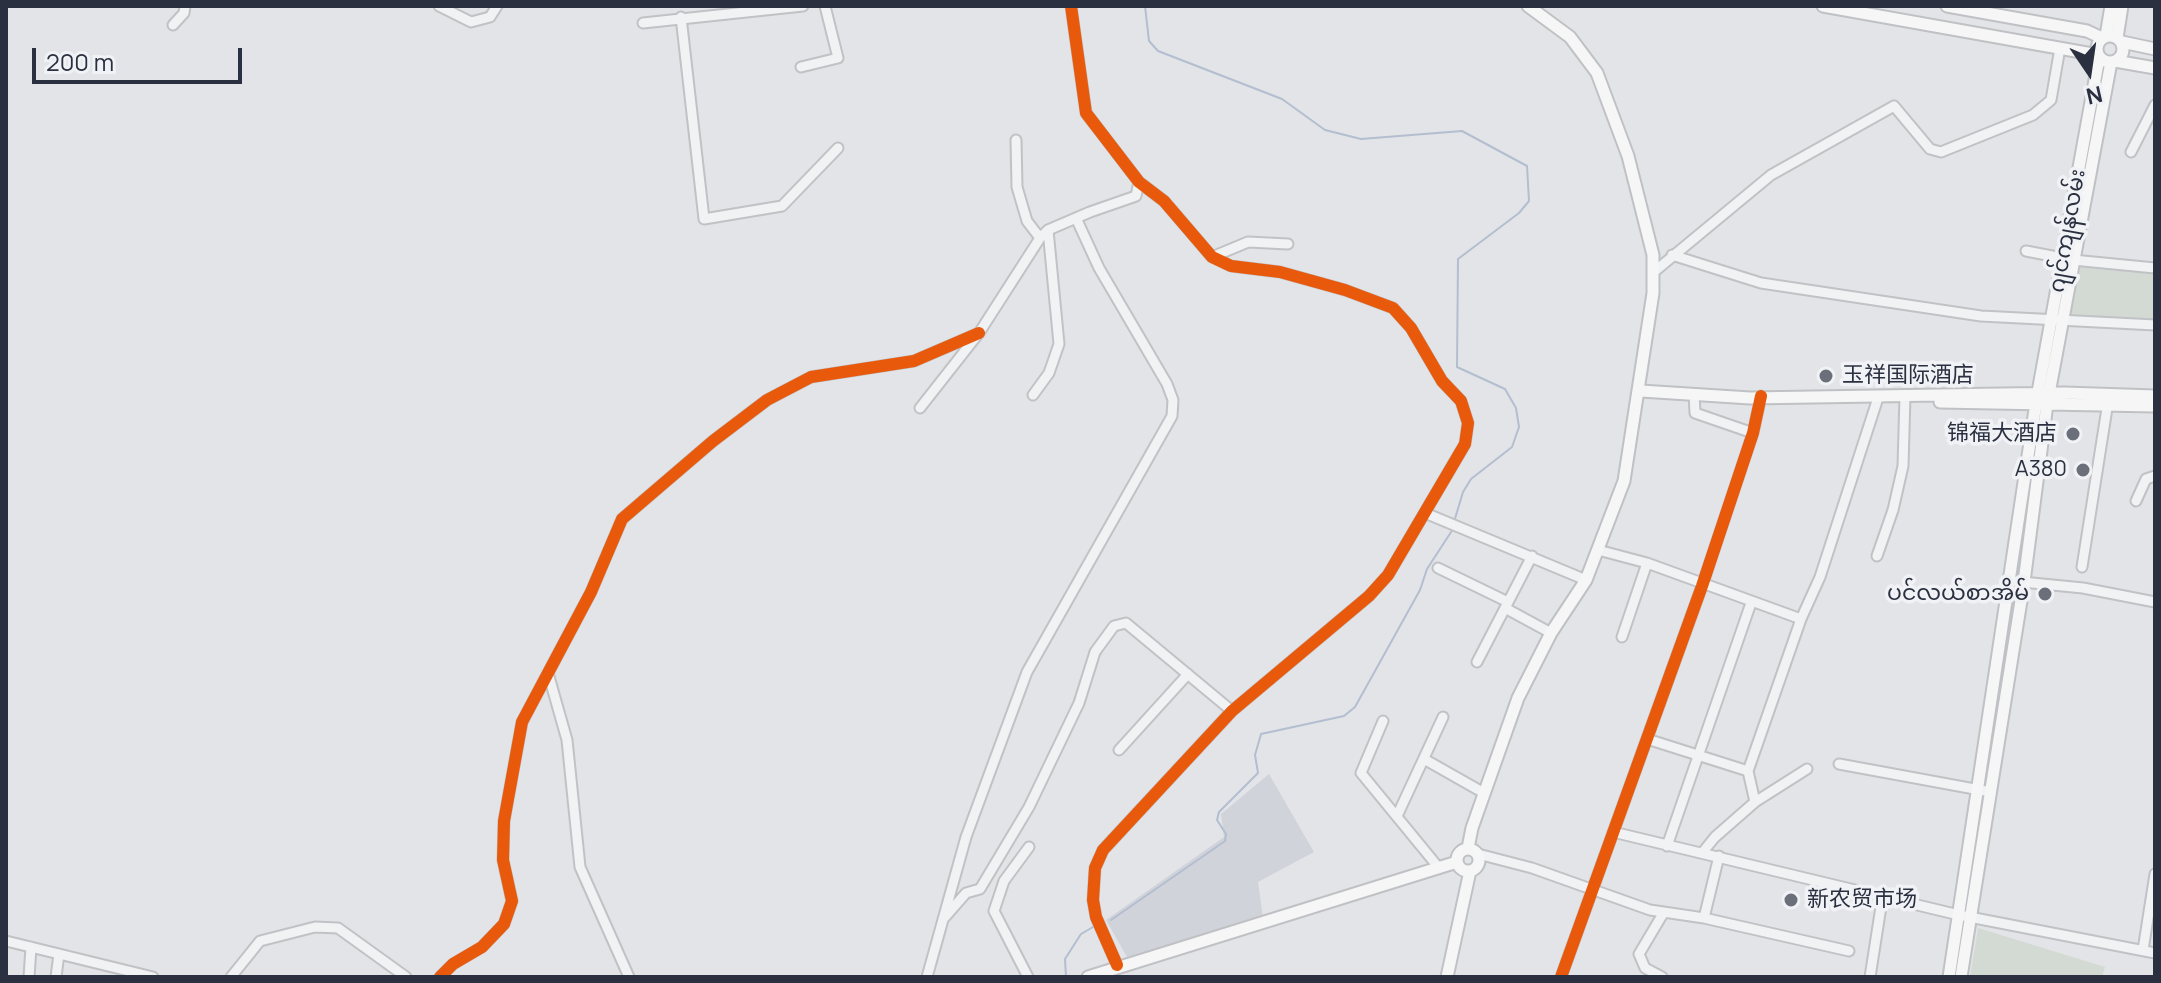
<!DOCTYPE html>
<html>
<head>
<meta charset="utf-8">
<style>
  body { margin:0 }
  #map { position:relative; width:2161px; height:983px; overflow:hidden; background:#e3e4e7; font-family:Manrope,sans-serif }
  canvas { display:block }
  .frame { position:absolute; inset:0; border:8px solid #2a303f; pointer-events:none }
  .north { position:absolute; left:2049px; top:32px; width:80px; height:80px; -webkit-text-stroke:6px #f0f2f6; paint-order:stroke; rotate:167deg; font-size:22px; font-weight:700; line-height:32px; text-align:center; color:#2a303f }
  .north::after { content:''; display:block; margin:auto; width:28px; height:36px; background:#2a303f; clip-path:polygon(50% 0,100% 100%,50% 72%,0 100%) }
  .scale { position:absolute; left:32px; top:48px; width:210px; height:36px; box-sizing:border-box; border:4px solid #2a303f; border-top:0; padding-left:10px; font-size:24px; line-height:28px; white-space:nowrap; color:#2a303f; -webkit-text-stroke:6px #f0f2f6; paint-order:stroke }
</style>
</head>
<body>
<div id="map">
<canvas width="2161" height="983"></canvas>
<div class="frame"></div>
<div class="north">N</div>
<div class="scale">200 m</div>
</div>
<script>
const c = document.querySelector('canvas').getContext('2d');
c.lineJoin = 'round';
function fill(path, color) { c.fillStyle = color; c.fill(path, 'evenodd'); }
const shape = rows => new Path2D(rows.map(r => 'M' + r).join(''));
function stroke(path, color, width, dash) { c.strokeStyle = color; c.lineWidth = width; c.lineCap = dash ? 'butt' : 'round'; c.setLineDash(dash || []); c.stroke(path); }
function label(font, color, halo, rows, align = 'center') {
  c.font = font + ' Manrope,"Noto Sans SC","Noto Sans Myanmar",sans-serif'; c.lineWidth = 7; c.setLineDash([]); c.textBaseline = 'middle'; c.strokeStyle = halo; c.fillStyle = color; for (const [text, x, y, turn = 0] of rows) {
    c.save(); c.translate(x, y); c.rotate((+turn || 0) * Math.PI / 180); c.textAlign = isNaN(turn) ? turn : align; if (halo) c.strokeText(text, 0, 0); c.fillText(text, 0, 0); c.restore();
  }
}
fill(shape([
  [1269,774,1314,852,1258,882,1263,918,1127,957,1106,920,1224,837,1221,814]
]), '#d1d3da');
fill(shape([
  [2080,267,2155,273,2155,321,2069,318],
  [1978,928,2105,967,2102,977,1970,977]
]), '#d2dad3');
stroke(shape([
  [1145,6,1149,41,1158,51,1282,99,1325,130,1361,139,1462,131,1527,166,1529,201,1519,213,1458,259,1457,367,1505,389,1516,408,1519,427,1512,447,1471,479,1463,492,1454,522],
  [1111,920,1225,841,1226,834,1217,820,1219,812,1258,773,1255,755,1261,734,1344,716,1355,707,1420,590,1427,569,1453,529],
  [1066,977,1065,959,1081,934,1093,927]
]), '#b3bed0', 2);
const minor = shape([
  [439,6,471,22,490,17,497,6],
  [1071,6,1086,113,1139,182,1164,201,1212,257,1231,266,1280,272,1345,290,1393,308,1411,328,1442,381,1461,401,1468,423,1465,444,1388,575,1369,596,1232,711,1103,850,1095,868,1093,900,1096,917,1117,965],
  [681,17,704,219,782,206,838,148],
  [643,23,803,6],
  [173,25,184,13,185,6],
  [801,67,838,58,825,6],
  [1016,140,1017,187,1027,221,1040,238],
  [2131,152,2155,105],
  [2026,251,2073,260,2155,268],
  [1672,255,1761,283,1981,316,2155,325],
  [1212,257,1248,242,1288,244],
  [1655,271,1771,175,1894,106,1930,149,1941,152,2033,115,2051,100,2060,48],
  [1694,394,1695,413,1753,433],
  [1033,395,1049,373,1059,344,1048,230],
  [920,408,979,333,1040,238,1048,230,1090,212,1136,196,1139,182],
  [2136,501,2146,479,2155,476],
  [1425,513,1586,580],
  [1598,550,1647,563,1801,619],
  [1877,556,1893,510,1903,466,1905,396],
  [2082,567,2108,402],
  [1438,568,1508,602],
  [2012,581,2083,588,2155,602],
  [1505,608,1551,633],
  [1622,637,1647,563],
  [1477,662,1532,556],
  [548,673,567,740,580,867,629,977],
  [1383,721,1361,773,1439,868],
  [1647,739,1748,771],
  [1119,750,1188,674],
  [1424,759,1484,793],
  [1839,764,1991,792],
  [1755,802,1748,771,1801,619,1820,577,1877,401],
  [1397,816,1443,717],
  [1613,832,1959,915,2155,953],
  [1667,846,1751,603],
  [1702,853,1715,837,1755,802,1807,769],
  [1478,854,1532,868,1650,910,1704,918,1849,951],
  [945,917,966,893,980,889,1029,807,1079,703,1095,652,1114,626,1126,623,1232,711],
  [1704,918,1719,856],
  [6,941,153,977],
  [2143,950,2155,874],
  [29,977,31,947],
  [56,977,59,954],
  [231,977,260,941,315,927,338,928,406,977],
  [440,977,453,964,482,947,504,924,512,901,503,860,504,821,522,722,591,592,622,519,713,441,767,400,811,377,914,361,979,333],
  [927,977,966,837,1027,672,1172,416,1173,400,1167,384,1099,268,1076,218],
  [1028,977,994,911,1004,881,1029,847],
  [1561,977,1702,586,1753,433,1761,396],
  [1662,977,1645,968,1639,954,1664,912],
  [1870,977,1883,894]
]);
const major = shape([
  [1823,6,2098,55],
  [1947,6,2087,31,2102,38],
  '2097 49a13 13 0 1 1 26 0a13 13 0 1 1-26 0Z',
  [2106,36,2111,6],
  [2117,38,2122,6],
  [2122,42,2155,49],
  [2115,61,2155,68],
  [1641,391,1750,398,2065,393,2155,396],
  [1940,402,2155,406],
  [1468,848,1472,828,1518,698,1551,633,1586,580,1624,481,1653,293,1653,255,1628,156,1597,73,1570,37,1528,6],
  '1457 860a11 11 0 1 1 22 0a11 11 0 1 1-22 0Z',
  [1088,977,1457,862],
  [1447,977,1470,871],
  [1949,977,2036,403,2099,58],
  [1961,977,2024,582,2047,404,2111,62]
]);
stroke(minor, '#c1c2c5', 13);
stroke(major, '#bfc1c4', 15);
stroke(minor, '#f1f2f4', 9);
stroke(major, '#f6f6f6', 11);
stroke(shape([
  [1071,6,1086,113,1139,182,1164,201,1212,257,1231,266,1280,272,1345,290,1393,308,1411,328,1442,381,1461,401,1468,423,1465,444,1388,575,1369,596,1232,711,1103,850,1095,868,1093,900,1096,917,1117,965],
  [440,977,453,964,482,947,504,924,512,901,503,860,504,821,522,722,591,592,622,519,713,441,767,400,811,377,914,361,979,333],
  [1561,977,1702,586,1753,433,1761,396]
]), '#e8590c', 12);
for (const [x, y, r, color] of [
  [1826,376,8,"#6b6f7a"],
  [2073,434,8,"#6b6f7a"],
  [2083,470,8,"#6b6f7a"],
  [2045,594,8,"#6b6f7a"],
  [1791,900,8,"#6b6f7a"]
]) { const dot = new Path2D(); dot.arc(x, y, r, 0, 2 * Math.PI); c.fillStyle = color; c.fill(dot); stroke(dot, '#f0f2f6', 3); }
label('22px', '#2a303f', '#f0f2f6', [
  ["ဂျင်ကျန်လမ်း",2068,231,-80]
]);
label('22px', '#2a303f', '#f0f2f6', [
  ["玉祥国际酒店",1842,376,"left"],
  ["锦福大酒店",2057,434],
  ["A380",2067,470],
  ["ပင်လယ်စာအိမ်",2029,594],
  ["新农贸市场",1807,900,"left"]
], 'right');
</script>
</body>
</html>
